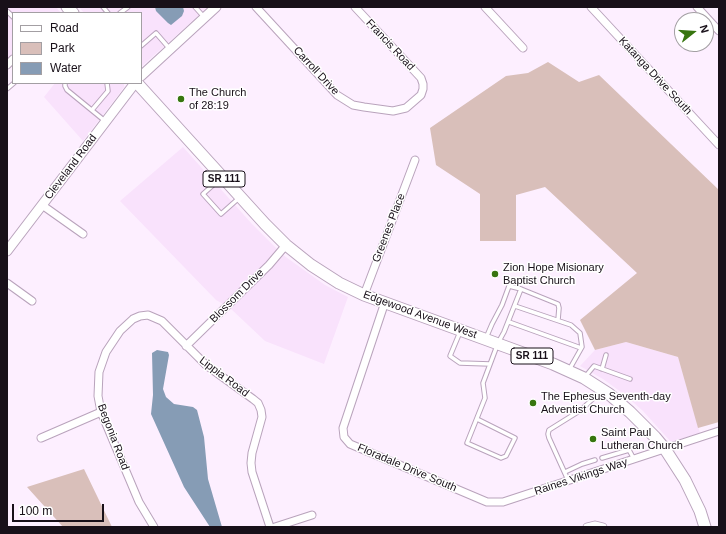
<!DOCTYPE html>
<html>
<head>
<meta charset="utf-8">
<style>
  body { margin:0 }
  #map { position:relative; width:726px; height:534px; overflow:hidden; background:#fdefff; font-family:Helvetica,sans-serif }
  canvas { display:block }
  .frame { position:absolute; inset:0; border:8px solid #181019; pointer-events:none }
  .legend { position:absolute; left:12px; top:12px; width:130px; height:72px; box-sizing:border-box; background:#fff; border:1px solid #a39fa3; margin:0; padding:5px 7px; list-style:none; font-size:12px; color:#181019 }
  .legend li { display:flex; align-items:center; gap:8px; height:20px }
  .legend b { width:20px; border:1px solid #a39fa3 }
  .north { position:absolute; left:674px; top:12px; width:40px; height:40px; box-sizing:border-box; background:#fff; border:1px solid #a39fa3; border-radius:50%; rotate:73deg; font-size:11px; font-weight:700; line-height:16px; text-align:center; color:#181019 }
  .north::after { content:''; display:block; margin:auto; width:14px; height:18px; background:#37750f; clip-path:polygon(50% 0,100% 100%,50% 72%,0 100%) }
  .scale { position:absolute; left:12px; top:504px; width:92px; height:18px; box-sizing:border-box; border:2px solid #181019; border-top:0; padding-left:5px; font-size:12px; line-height:14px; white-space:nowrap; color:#181019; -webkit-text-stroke:3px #fff; paint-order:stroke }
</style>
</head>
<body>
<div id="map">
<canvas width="726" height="534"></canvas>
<div class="frame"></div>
<ul class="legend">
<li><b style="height:5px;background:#fff"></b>Road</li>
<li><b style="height:11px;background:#d9bfba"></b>Park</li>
<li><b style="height:11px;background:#869cb5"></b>Water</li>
</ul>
<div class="north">N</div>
<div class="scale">100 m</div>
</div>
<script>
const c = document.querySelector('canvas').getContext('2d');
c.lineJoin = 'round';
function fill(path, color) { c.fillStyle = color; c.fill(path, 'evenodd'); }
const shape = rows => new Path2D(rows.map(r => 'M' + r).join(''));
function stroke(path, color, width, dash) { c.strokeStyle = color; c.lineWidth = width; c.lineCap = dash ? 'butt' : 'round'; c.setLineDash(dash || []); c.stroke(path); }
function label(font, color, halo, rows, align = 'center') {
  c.font = font + ' Helvetica,sans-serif'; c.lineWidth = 3; c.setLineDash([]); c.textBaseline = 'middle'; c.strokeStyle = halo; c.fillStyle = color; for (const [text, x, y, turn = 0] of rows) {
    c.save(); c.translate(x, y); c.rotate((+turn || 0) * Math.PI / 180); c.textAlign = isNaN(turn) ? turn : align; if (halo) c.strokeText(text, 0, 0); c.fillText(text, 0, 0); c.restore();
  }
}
fill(shape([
  [7,7,56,7,61,13,13,13,13,64,7,69],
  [79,7,208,7,141,67,141,13,84,13],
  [55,83,124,83,124,87,119,94,83,141,44,97],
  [183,147,252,224,283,255,325,285,348,297,324,364,265,341,230,308,216,300,120,201],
  [626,342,678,357,700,433,671,442,643,411,625,395,603,379,580,366,595,350]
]), '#f9e2fc');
fill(shape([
  [548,62,579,82,599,75,719,190,719,422,698,428,678,357,626,342,595,350,580,320,637,273,545,187,516,195,516,241,480,241,480,194,436,165,430,128,506,76,528,73],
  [84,469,112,527,63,527,27,487]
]), '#d9bfba');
fill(shape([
  [155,7,183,7,184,11,182,16,171,25,168,23,156,11],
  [157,350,168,352,169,355,163,389,166,397,174,404,193,407,197,410,204,437,208,479,222,527,210,527,184,487,151,414,153,395,152,353]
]), '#869cb5');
const service = shape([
  [103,7,108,13],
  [195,7,204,17],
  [7,11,13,17],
  [120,13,128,7],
  [141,46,156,33,169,48],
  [65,83,65,86,67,90,105,121],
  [7,89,14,83],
  [92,110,108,91,107,83],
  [221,178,203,194,221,214,239,198],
  [515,306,571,325,580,333,582,347,569,370],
  [509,322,581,348],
  [460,332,450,356,460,363,490,364],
  [486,338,492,324,502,305,509,286,521,289],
  [602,369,606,355],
  [585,377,594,366,630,379],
  [477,419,515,438,506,456,501,458,467,443,485,398,483,383,498,343,504,332,521,289,558,304,559,308,558,320],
  [602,458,629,450,634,459],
  [565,472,582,464,595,460],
  [568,480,549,438,548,434,549,430,581,410,601,391]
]);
const minor = shape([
  [256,7,337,95,353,105,364,107,393,111,406,108,421,95,423,89,423,84,421,78,355,7],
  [485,7,523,48],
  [591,7,719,145],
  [697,7,719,31],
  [7,65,13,59],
  [42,205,83,234],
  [7,283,32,301],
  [364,295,415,160],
  [385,302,343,428,344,437,350,444,487,502,503,502,719,431],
  [186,346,269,265,286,245],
  [41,438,101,412],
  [154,527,139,502,101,412,98,396,99,372,106,352,120,331,133,319,140,316,148,315,162,321,206,365,253,399,258,403,261,410,262,417,252,453,251,463,252,472,270,527],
  [275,527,312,515],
  [587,527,595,525,603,527]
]);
const tertiary = shape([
  [141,76,216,7],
  [7,251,135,83]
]);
const primary = shape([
  [67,7,73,13],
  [137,83,265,224,286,245,311,265,339,283,364,295,553,364,584,378,609,394,630,412,655,437,665,449,685,480,700,511,705,527]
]);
stroke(service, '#b9a3bc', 5.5);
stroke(minor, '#b9a3bc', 9);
stroke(tertiary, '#b9a3bc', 11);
stroke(primary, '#b9a3bc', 13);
stroke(service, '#fff', 3.5);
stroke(minor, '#fff', 7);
stroke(tertiary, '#fff', 9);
stroke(primary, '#fff', 11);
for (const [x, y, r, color] of [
  [181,99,4,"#37750f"],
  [495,274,4,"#37750f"],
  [533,403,4,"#37750f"],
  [593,439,4,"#37750f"]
]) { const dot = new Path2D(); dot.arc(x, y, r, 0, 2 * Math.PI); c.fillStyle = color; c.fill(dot); stroke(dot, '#fff', 1.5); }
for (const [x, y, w] of [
  [224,179,42],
  [532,356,42]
]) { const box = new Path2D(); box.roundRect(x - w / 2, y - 8, w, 16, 3); c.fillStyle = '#fff'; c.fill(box); stroke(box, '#181019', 1); }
label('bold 10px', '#181019', null, [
  ["SR 111",224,179],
  ["SR 111",532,356]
]);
label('11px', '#181019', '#fff', [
  ["Francis Road",390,45,47],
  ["Carroll Drive",316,71,47],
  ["Katanga Drive South",655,76,47],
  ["Cleveland Road",71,167,-53],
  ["Greenes Place",389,228,-69],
  ["Blossom Drive",237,296,-45],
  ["Edgewood Avenue West",420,315,20],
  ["Lippia Road",224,377,37],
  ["Begonia Road",113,437,69],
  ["Floradale Drive South",407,468,23],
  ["Raines Vikings Way",581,477,-18]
]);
label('11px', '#181019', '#fff', [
  ["The Church",189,93],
  ["of 28:19",189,106],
  ["Zion Hope Misionary",503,268],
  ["Baptist Church",503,281],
  ["The Ephesus Seventh-day",541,397],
  ["Adventist Church",541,410],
  ["Saint Paul",601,433],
  ["Lutheran Church",601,446]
], 'left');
</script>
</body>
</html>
